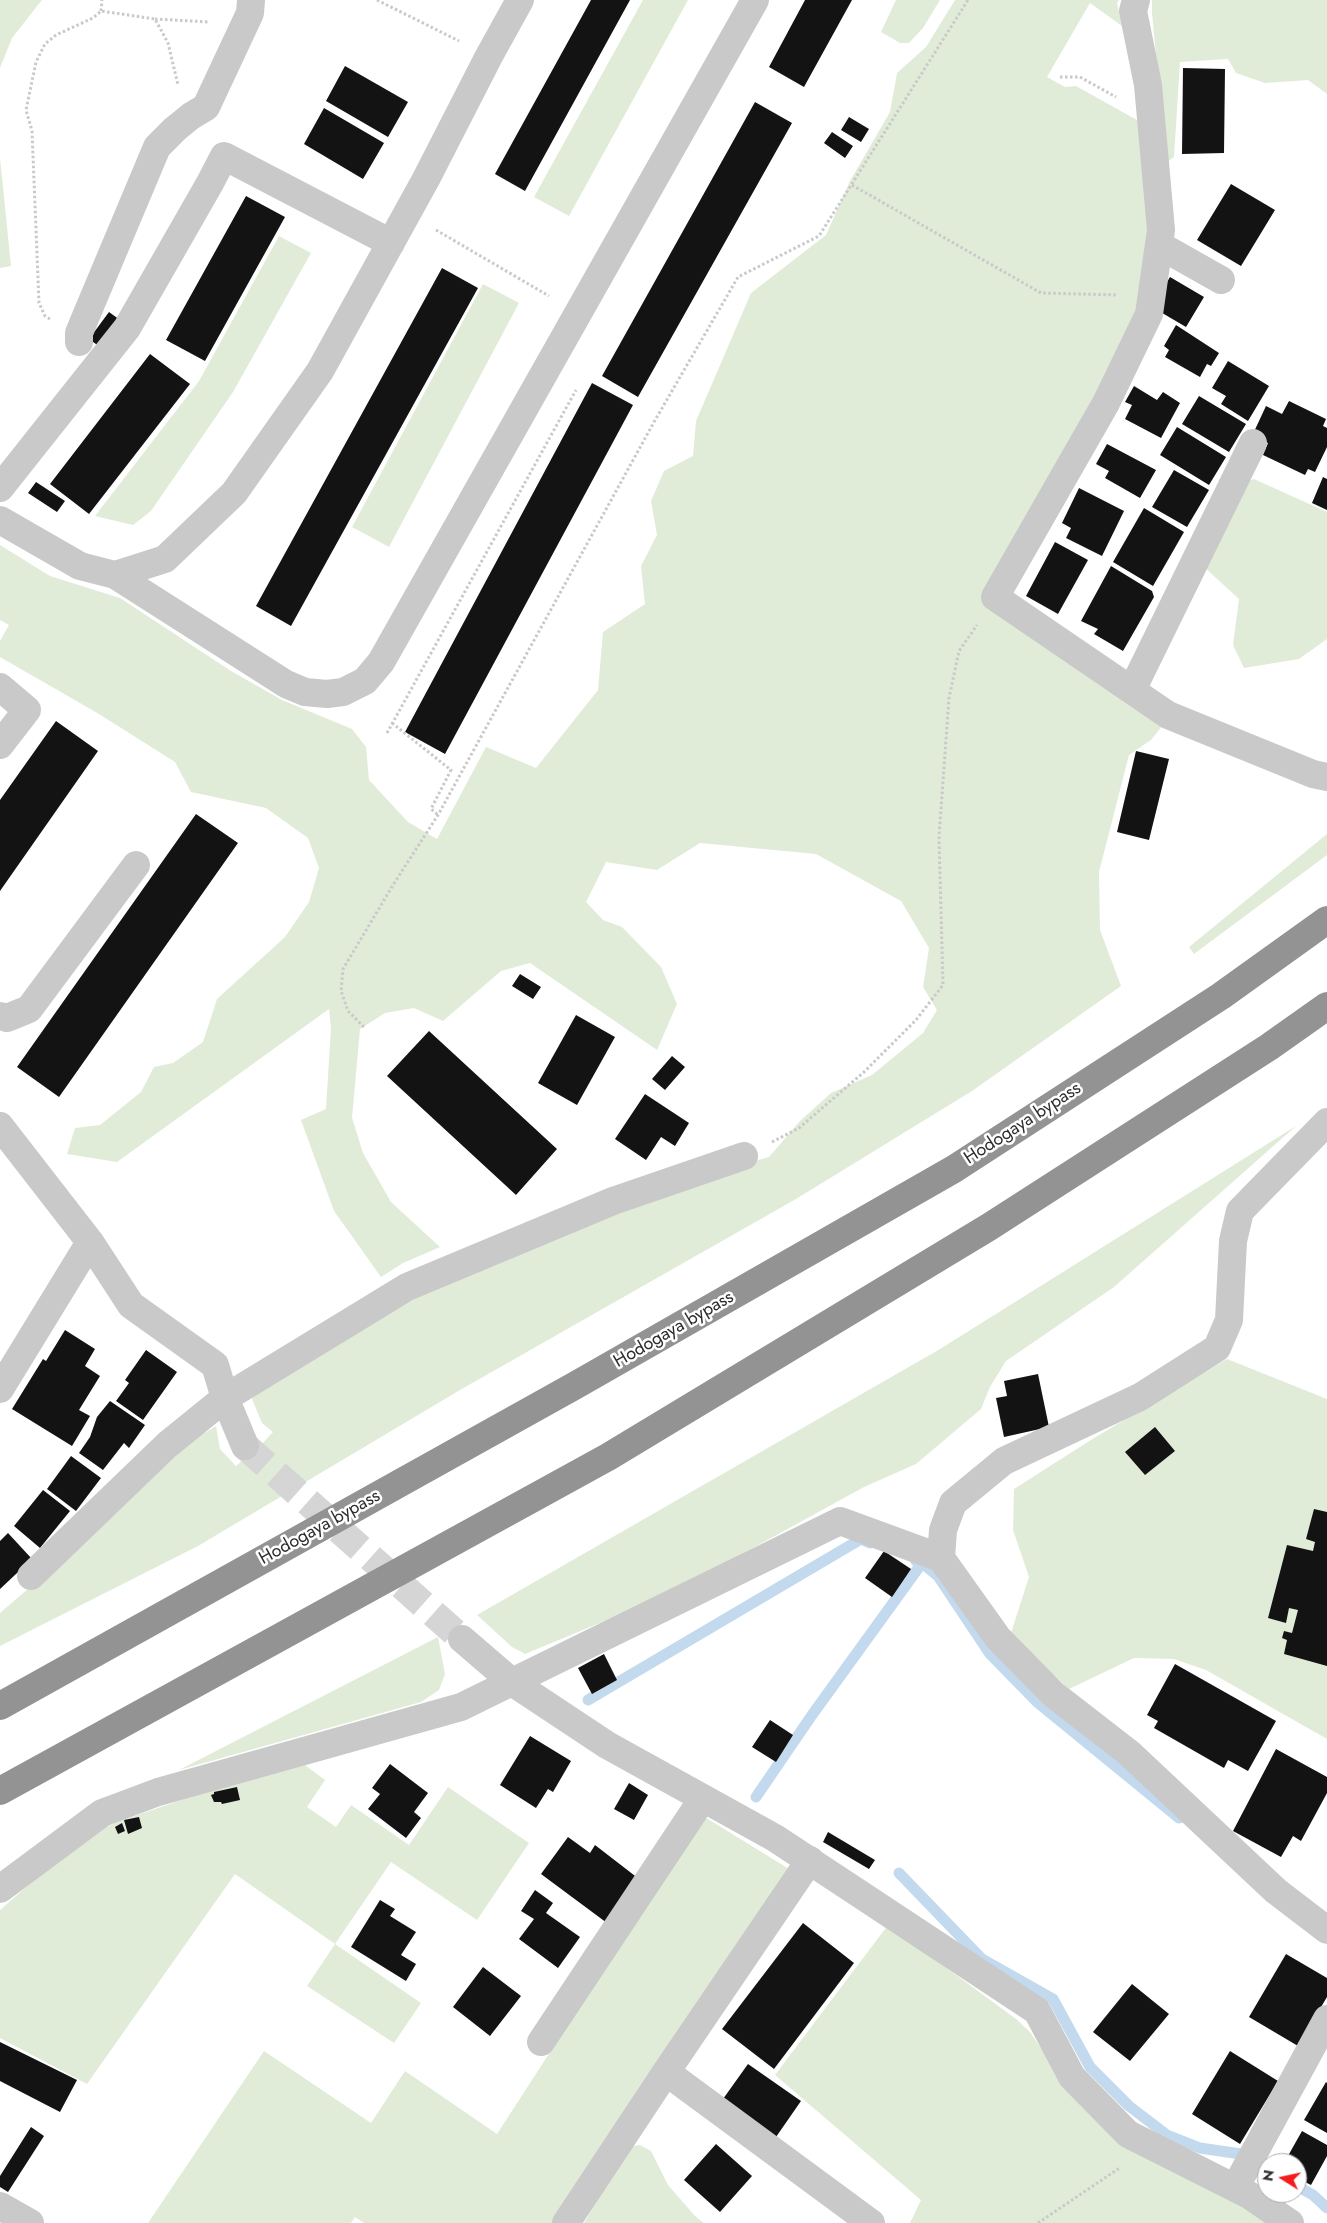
<!DOCTYPE html>
<html>
<head>
<meta charset="utf-8">
<style>
  body { margin:0 }
  #map { position:relative; width:1327px; height:2223px; overflow:hidden; background:#fff; font-family:Jost,sans-serif }
  canvas { display:block }
  .north { position:absolute; left:1257px; top:2153px; width:50px; height:50px; box-sizing:border-box; background:#fff; border:1px solid #ababab; border-radius:50%; rotate:280deg; font-size:14px; font-weight:700; line-height:20px; text-align:center; color:#2c2c2c }
  .north::after { content:''; display:block; margin:auto; width:18px; height:22px; background:#f51d1c; clip-path:polygon(50% 0,100% 100%,50% 72%,0 100%) }
</style>
</head>
<body>
<div id="map">
<canvas width="1327" height="2223"></canvas>
<div class="north">N</div>
</div>
<script>
const c = document.querySelector('canvas').getContext('2d');
c.lineJoin = 'round';
function fill(path, color) { c.fillStyle = color; c.fill(path, 'evenodd'); }
const shape = rows => new Path2D(rows.map(r => 'M' + r).join(''));
function stroke(path, color, width, dash) { c.strokeStyle = color; c.lineWidth = width; c.lineCap = dash ? 'butt' : 'round'; c.setLineDash(dash || []); c.stroke(path); }
function label(font, color, halo, rows, align = 'center') {
  c.font = font + ' Jost,sans-serif'; c.lineWidth = 5; c.setLineDash([]); c.textBaseline = 'middle'; c.strokeStyle = halo; c.fillStyle = color; for (const [text, x, y, turn = 0] of rows) {
    c.save(); c.translate(x, y); c.rotate((+turn || 0) * Math.PI / 180); c.textAlign = isNaN(turn) ? turn : align; if (halo) c.strokeText(text, 0, 0); c.fillText(text, 0, 0); c.restore();
  }
}
fill(shape([
  [0,0,42,0,12,38,0,68],
  [643,0,688,0,569,216,534,197],
  [896,0,940,0,923,28,909,43,900,43,881,32],
  [955,0,1119,0,1117,3,1122,26,1090,3,1047,77,1065,87,1076,86,1144,124,1154,234,1140,317,985,596,1163,725,1151,740,1129,755,1099,872,1100,930,1121,986,972,1091,796,1199,460,1390,198,1546,0,1646,0,1613,108,1520,188,1443,216,1426,220,1449,236,1466,261,1445,273,1432,262,1423,252,1399,258,1388,427,1292,716,1172,769,1157,800,1121,831,1093,872,1075,923,1033,937,1010,923,987,929,948,901,901,816,854,700,843,657,870,606,862,586,902,603,920,622,927,661,967,677,1004,657,1050,530,963,501,971,443,1021,414,1008,385,1013,360,1029,352,1118,363,1153,391,1202,440,1247,403,1263,381,1277,334,1211,301,1120,326,1109,331,1028,329,1009,117,1162,67,1154,75,1128,100,1125,141,1092,154,1067,173,1063,203,1042,217,999,285,937,309,902,319,868,308,838,266,808,191,792,175,762,99,714,0,657,0,641,9,625,0,620,0,545,50,576,120,598,231,671,282,700,352,729,366,747,369,780,408,822,437,839,486,747,536,768,598,690,603,632,645,604,641,566,657,535,651,501,664,471,693,456,696,421,751,293,826,235,850,181,890,112,897,73,926,47],
  [1152,0,1327,0,1327,94,1308,80,1265,83,1236,73,1228,59,1180,62,1174,157,1166,163,1152,13],
  [0,158,11,266,0,268],
  [279,236,311,253,233,392,151,511,133,525,95,516,199,381],
  [483,284,519,303,389,547,352,527],
  [1254,479,1327,512,1327,639,1299,659,1244,668,1233,645,1239,599,1203,566,1242,483],
  [1327,834,1327,855,1194,954,1189,947],
  [1296,1126,1114,1287,1006,1361,990,1387,981,1409,916,1464,864,1487,722,1565,619,1615,525,1654,512,1647,477,1615,940,1349],
  [1227,1359,1327,1399,1327,1739,1206,1670,1174,1659,1134,1658,1069,1689,1010,1636,1029,1577,1013,1530,1014,1489,1094,1438],
  [438,1637,445,1674,439,1690,421,1702,179,1770],
  [305,1765,325,1780,307,1807,336,1827,351,1805,409,1845,448,1787,529,1843,477,1920,391,1862,335,1944,421,2003,394,2043,307,1986,335,1944,235,1874,87,2084,0,2038,0,1910,41,1874,98,1831,117,1822,196,1795],
  [703,1816,794,1872,557,2223,364,2223,355,2217,351,2223,148,2223,264,2051,371,2123,405,2071,497,2134],
  [888,1925,1016,2019,1030,2032,1055,2069,1271,2223,910,2223,921,2200,775,2075],
  [640,2145,651,2151,668,2185,695,2216,704,2223,584,2223,628,2147]
]), '#e1ecd8');
stroke(shape([
  [916,1561,922,1563,938,1576,990,1654,1037,1702,1179,1818],
  [588,1700,861,1539,870,1543],
  [756,1797,812,1715,922,1563],
  [899,1873,982,1959,1053,1999,1090,2067,1129,2106,1167,2135,1200,2148,1241,2154,1267,2169],
  [1297,2186,1313,2195,1327,2208]
]), '#c2d9ee', 11);
fill(shape([
  [591,0,630,0,525,191,495,174],
  [805,0,852,0,804,87,769,67],
  [345,66,408,102,388,137,326,101],
  [1183,68,1225,69,1224,153,1182,154],
  [755,102,792,123,638,397,602,376],
  [324,108,384,143,363,179,304,144],
  [849,117,869,129,861,142,841,130],
  [832,132,853,146,845,158,824,143],
  [1231,184,1275,210,1241,266,1197,240],
  [246,196,285,217,205,361,166,340],
  [442,268,478,288,291,626,256,606],
  [1170,277,1204,297,1186,327,1152,307],
  [109,312,120,320,100,347,89,339],
  [1176,325,1219,353,1211,366,1207,364,1200,377,1165,357,1169,350,1164,346],
  [150,354,190,384,89,514,50,484],
  [1228,361,1269,386,1248,421,1221,404,1226,396,1212,388],
  [592,383,633,405,445,754,405,732],
  [1134,386,1157,400,1163,392,1180,403,1161,438,1125,419,1132,405,1125,402],
  [1199,396,1246,424,1229,452,1182,424],
  [1289,401,1326,419,1323,426,1327,428,1327,447,1315,472,1308,469,1305,475,1263,455,1268,443,1252,436,1266,406,1282,414],
  [1177,427,1226,457,1209,485,1160,455],
  [1107,444,1156,470,1140,498,1105,478,1109,471,1096,464],
  [1174,470,1209,490,1187,527,1152,507],
  [1323,477,1327,479,1327,510,1312,503],
  [36,482,65,501,57,512,28,493],
  [1079,488,1124,511,1102,556,1066,538,1071,528,1062,523],
  [1144,508,1184,532,1153,586,1113,562],
  [1055,542,1088,560,1058,614,1026,596],
  [1111,566,1152,591,1154,597,1123,651,1094,634,1098,629,1081,621],
  [56,721,98,751,0,891,0,800],
  [1136,751,1169,759,1149,840,1117,832],
  [196,814,238,843,59,1097,17,1067],
  [520,974,541,987,533,999,512,986],
  [576,1015,615,1037,577,1105,538,1083],
  [429,1031,557,1149,516,1195,387,1076],
  [672,1056,685,1067,665,1090,652,1079],
  [645,1094,689,1123,675,1146,661,1137,646,1160,615,1139],
  [65,1330,95,1349,85,1366,100,1376,79,1410,90,1416,72,1446,12,1409,43,1359,46,1361],
  [146,1350,177,1372,143,1420,116,1401,129,1383,125,1380],
  [1038,1374,1049,1427,1004,1437,996,1398,1007,1396,1004,1381],
  [110,1401,145,1425,129,1448,124,1443,103,1470,79,1453,90,1437,97,1417],
  [1155,1427,1175,1451,1145,1475,1125,1452],
  [71,1456,101,1478,76,1511,47,1489],
  [43,1490,70,1511,40,1548,14,1526],
  [1314,1509,1327,1512,1327,1666,1284,1654,1287,1640,1282,1638,1284,1631,1292,1633,1298,1610,1289,1608,1286,1623,1268,1618,1287,1545,1313,1551,1315,1542,1306,1539],
  [8,1533,32,1559,0,1589,0,1541],
  [884,1551,911,1569,892,1597,865,1578],
  [604,1654,617,1680,592,1694,578,1668],
  [1175,1664,1276,1721,1248,1771,1228,1760,1224,1768,1154,1728,1158,1721,1147,1715],
  [770,1720,793,1735,776,1762,752,1747],
  [530,1736,571,1761,553,1792,548,1789,536,1808,500,1785],
  [1276,1749,1327,1777,1327,1793,1301,1841,1293,1836,1281,1857,1233,1831],
  [390,1764,428,1793,414,1812,421,1818,406,1838,368,1809,380,1794,372,1788],
  [629,1783,648,1795,634,1820,614,1809],
  [237,1787,240,1800,222,1804,221,1802,214,1802,211,1795,214,1794,214,1792],
  [139,1817,142,1828,128,1834,124,1820],
  [122,1823,125,1831,118,1834,115,1827],
  [828,1832,875,1860,869,1869,823,1842],
  [568,1837,590,1853,595,1845,639,1879,607,1923,541,1874],
  [535,1890,553,1903,546,1913,580,1937,558,1968,519,1939,534,1919,521,1911],
  [380,1900,395,1909,390,1916,416,1932,401,1955,416,1964,406,1981,351,1947],
  [803,1923,854,1963,774,2069,722,2029],
  [1286,1954,1327,1978,1327,1997,1298,2046,1249,2017],
  [483,1967,521,1996,490,2036,453,2007],
  [1132,1984,1169,2014,1130,2061,1093,2032],
  [0,2042,77,2080,60,2112,0,2081],
  [1230,2051,1278,2081,1240,2144,1192,2114],
  [748,2064,801,2101,776,2137,723,2099],
  [1326,2082,1327,2083,1327,2133,1304,2120],
  [31,2127,44,2136,8,2192,0,2187,0,2176],
  [1302,2131,1327,2145,1327,2156,1311,2185,1297,2178,1297,2163,1284,2163],
  [716,2144,752,2176,720,2212,684,2180]
]), '#131313');
stroke(shape([
  [245,1446,462,1639]
]), '#d5d5d5', 28, [28, 14]);
stroke(shape([
  [377,0,459,41],
  [101,11,102,0],
  [155,19,209,22],
  [1060,77,1080,77,1116,97],
  [852,185,1041,293,1118,295],
  [436,230,549,296],
  [50,319,45,316,39,303,32,131,26,110,36,62,45,44,56,35,93,18,101,11,155,19,168,43,178,85],
  [392,723,451,770,431,809,438,815],
  [387,733,576,390],
  [364,1027,348,1011,341,991,343,969,393,885,438,815,654,422,738,277,819,236,968,0],
  [772,1142,799,1128,864,1072,916,1020,943,985,939,837,949,698,959,651,977,625],
  [1038,2223,1121,2167]
]), '#c9c9c9', 3, [2.5, 2.5]);
stroke(shape([
  [1136,0,1133,11,1148,85,1161,230,1149,314,1106,403,995,597,1168,715,1313,774,1327,777],
  [1159,245,1221,280],
  [79,342,79,333,86,316,157,147,175,129,191,116,206,107,250,13,251,0],
  [0,488,127,328,210,183,224,156,391,243],
  [0,520,80,566,115,575,165,559,234,493,320,371,426,179,489,56,520,0],
  [115,575,286,684,305,692,327,694,343,692,365,681,381,662,755,0],
  [0,687,27,710,0,745],
  [1132,690,1253,443],
  [0,1016,7,1018,29,1009,136,865],
  [0,1126,90,1242,131,1305,215,1365,225,1398,245,1446],
  [0,1389,90,1242],
  [941,1558,943,1530,953,1503,1004,1461,1140,1397,1217,1348,1229,1320,1233,1241,1240,1211,1327,1122],
  [31,1576,167,1445,225,1398,407,1287,613,1201,744,1156],
  [462,1639,512,1682,607,1745,775,1838,1037,2011,1072,2077,1128,2134,1249,2195,1290,2223],
  [0,1889,102,1813,158,1792,461,1707,840,1521,941,1558,998,1638,1053,1694,1129,1753,1276,1891,1327,1930],
  [541,2042,703,1798],
  [666,2072,871,2223],
  [1235,2188,1327,2019],
  [0,2206,30,2223],
  [566,2223,666,2072,810,1860]
]), '#c9c9c9', 28);
stroke(shape([
  [0,1706,576,1385,954,1169,1221,996,1327,920],
  [0,1791,608,1457,989,1227,1269,1047,1327,1006]
]), '#939393', 28);
label('18px', '#2c2c2c', '#fff', [
  ["Hodogaya bypass",1023,1124,-33],
  ["Hodogaya bypass",674,1330,-30],
  ["Hodogaya bypass",320,1528,-29]
]);
</script>
</body>
</html>
